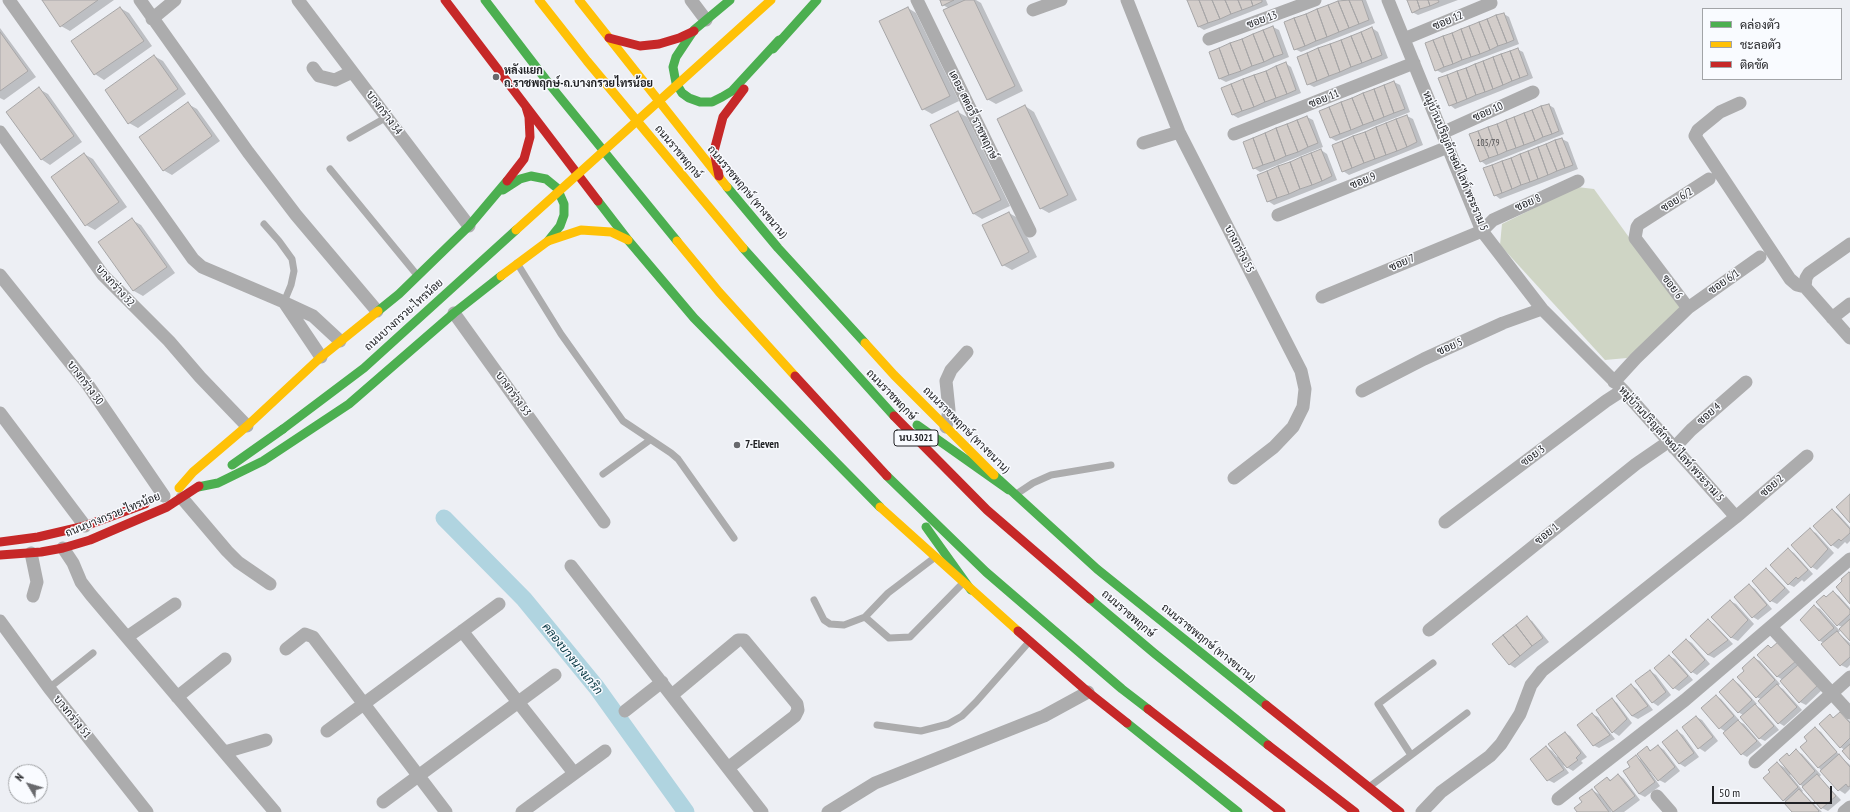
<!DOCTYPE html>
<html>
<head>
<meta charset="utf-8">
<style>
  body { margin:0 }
  #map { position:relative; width:1850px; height:812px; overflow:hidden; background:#edeff4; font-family:"PT Sans Narrow",Sarabun,sans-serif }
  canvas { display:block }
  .legend { position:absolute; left:1702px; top:8px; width:140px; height:72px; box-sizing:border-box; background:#f9fbff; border:1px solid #a2a4a7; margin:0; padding:5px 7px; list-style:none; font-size:12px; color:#202124 }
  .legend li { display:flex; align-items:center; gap:8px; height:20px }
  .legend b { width:20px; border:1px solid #a2a4a7 }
  .north { position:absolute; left:8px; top:764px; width:40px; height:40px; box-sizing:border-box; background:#f9fbff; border:1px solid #a2a4a7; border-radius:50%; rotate:308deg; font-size:11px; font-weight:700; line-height:16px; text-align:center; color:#202124 }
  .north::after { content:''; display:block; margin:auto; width:14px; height:18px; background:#68696d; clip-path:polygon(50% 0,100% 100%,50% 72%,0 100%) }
  .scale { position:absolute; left:1712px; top:786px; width:120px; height:18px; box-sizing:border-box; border:2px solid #202124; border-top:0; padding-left:5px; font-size:12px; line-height:14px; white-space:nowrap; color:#202124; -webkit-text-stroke:3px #f9fbff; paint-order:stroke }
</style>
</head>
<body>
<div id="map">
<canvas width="1850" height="812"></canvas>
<ul class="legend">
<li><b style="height:5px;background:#4caf50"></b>คล่องตัว</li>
<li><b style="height:5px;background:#ffc107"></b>ชะลอตัว</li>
<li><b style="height:5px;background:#c62828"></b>ติดขัด</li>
</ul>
<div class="north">N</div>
<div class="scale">50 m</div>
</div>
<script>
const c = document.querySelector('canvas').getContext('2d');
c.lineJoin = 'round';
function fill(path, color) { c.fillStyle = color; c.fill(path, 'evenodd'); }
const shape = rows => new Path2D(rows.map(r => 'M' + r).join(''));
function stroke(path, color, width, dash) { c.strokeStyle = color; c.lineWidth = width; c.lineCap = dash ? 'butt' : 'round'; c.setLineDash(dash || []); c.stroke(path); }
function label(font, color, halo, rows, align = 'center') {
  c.font = font + ' "PT Sans Narrow",Sarabun,sans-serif'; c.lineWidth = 3; c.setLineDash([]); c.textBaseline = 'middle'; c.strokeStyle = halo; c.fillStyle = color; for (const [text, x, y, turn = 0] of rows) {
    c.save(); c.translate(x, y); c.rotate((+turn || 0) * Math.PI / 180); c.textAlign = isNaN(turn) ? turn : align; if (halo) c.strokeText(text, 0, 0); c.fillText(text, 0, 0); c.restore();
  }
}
fill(shape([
  [1577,187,1594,189,1681,309,1627,358,1605,360,1500,245,1502,224]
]), '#cfd5c5');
fill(shape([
  [43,0,114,0,70,31,61,26],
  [941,0,976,0,981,3,1023,91,996,104,987,99,950,9,943,5],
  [1189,0,1266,0,1268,5,1204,30,1199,27],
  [1343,0,1366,0,1375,23,1301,52,1295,49,1285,23],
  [1408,0,1458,0,1418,15,1412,12],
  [120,8,129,13,152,46,104,80,95,74,72,42],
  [908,8,916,13,959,101,932,114,923,109],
  [1504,14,1509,17,1519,44,1442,73,1436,70],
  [1273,27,1279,30,1289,57,1226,82,1220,79],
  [0,28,36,77,4,100,0,98],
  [1372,28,1378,32,1388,58,1314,87,1308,84],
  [1517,49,1523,52,1533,78,1455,109,1450,105],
  [154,56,163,61,186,94,138,128,129,123],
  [1285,63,1291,67,1301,93,1238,118,1233,115],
  [1394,82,1400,85,1410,112,1336,141,1331,138],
  [39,89,48,94,82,142,50,165,41,159],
  [188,104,197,109,220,141,172,175,163,170],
  [1549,105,1554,108,1564,134,1486,165,1481,161],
  [1025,106,1034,112,1077,200,1049,213,1040,208],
  [958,112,967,117,1010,206,982,219,974,214],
  [1407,116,1413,119,1423,145,1349,175,1343,171],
  [1307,117,1313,120,1323,147,1260,172,1254,168],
  [1562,139,1568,142,1578,169,1500,199,1495,195,1485,169],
  [1321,150,1327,154,1337,180,1274,205,1268,201],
  [84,154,93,159,127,207,95,230,86,225],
  [1009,213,1018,218,1037,257,1012,270,1003,265],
  [132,220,141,225,175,273,143,296,134,291,100,243],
  [1832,510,1838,514,1850,527,1850,541,1847,544,1845,542,1838,549,1832,545,1815,526],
  [1810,530,1816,533,1834,553,1817,570,1812,567],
  [1789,550,1794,553,1813,574,1804,582,1802,580,1794,587,1788,584],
  [1766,569,1772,573,1790,592,1777,604,1771,601],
  [1749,585,1755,589,1772,609,1758,620,1753,617],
  [1833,592,1839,596,1850,608,1850,640,1842,627,1838,625,1827,598],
  [1730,601,1736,604,1754,624,1738,641,1732,638,1713,617],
  [1814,606,1820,609,1840,631,1838,633,1850,643,1850,665,1847,668,1841,665,1824,643,1820,641,1801,620],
  [1527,618,1532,621,1549,642,1515,668,1509,664],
  [1709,621,1714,624,1733,644,1714,658,1708,655],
  [1687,640,1692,643,1710,664,1697,675,1692,672],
  [1778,643,1823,689,1806,705,1800,702,1783,680,1778,677,1759,655,1772,649],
  [1669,656,1675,659,1693,680,1679,691,1674,688],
  [1754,658,1760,661,1780,684,1778,686,1783,689,1802,710,1784,726,1779,723,1761,699,1756,697],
  [1650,671,1656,675,1671,695,1658,706,1652,702],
  [1733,680,1739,684,1757,704,1755,705,1761,709,1779,730,1765,741,1759,738,1743,715,1738,712],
  [1631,685,1637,689,1653,710,1638,719,1632,716],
  [1716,696,1721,699,1739,720,1738,721,1744,724,1762,745,1747,757,1742,754,1726,732,1720,728],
  [1612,699,1617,703,1632,723,1619,736,1613,732,1597,710],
  [1840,713,1850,721,1850,759,1845,750,1840,747,1830,716,1835,718],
  [1592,714,1598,717,1615,739,1599,748,1593,745],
  [1696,717,1702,720,1718,741,1705,752,1699,748,1683,728],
  [1815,728,1821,732,1841,757,1850,765,1850,789,1845,794,1839,790,1801,748,1808,741],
  [1677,731,1683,735,1699,757,1685,767,1680,764,1663,742],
  [1565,733,1570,736,1587,757,1581,761,1583,763,1573,771,1563,765,1569,773,1554,783,1548,780,1546,747,1552,751,1557,757,1558,756],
  [1658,746,1664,750,1680,771,1665,783,1659,780,1652,771,1650,772,1660,786,1645,797,1639,794,1631,767,1636,757,1644,761,1647,748,1652,751],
  [1796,751,1802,754,1821,775,1819,777,1841,800,1828,811,1822,808,1791,774,1790,775,1803,791,1802,792,1822,812,1794,812,1787,802,1783,800,1771,772,1777,763,1787,769,1787,754,1790,756],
  [1619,775,1624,779,1640,800,1624,812,1614,812,1610,809,1612,812,1578,812,1592,790,1602,796,1607,778,1611,780]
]), '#0003');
stroke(shape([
  [444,518,524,599,597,688,686,812]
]), '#b0d4e0', 17);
const building = shape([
  [42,0,98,0,60,27,42,0],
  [940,0,954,0,942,6,940,0],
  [965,0,974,0,1015,86,987,100,943,10,965,0],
  [1187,0,1199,0,1208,23,1198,27,1187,0],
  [1199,0,1212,0,1220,19,1208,23,1199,0],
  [1212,0,1225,0,1231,14,1220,19,1212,0],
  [1225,0,1238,0,1242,10,1231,14,1225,0],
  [1238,0,1251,0,1253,6,1242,10,1238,0],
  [1251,0,1262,0,1262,2,1253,6,1251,0],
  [1349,0,1359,24,1349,28,1338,1,1349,0],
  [1349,0,1362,0,1369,20,1359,24,1349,0],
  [1407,0,1417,0,1420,9,1412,13,1407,0],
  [1417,0,1428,0,1430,6,1420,9,1417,0],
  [1428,0,1438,0,1439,2,1430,6,1428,0],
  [1338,1,1349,28,1339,32,1328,5,1338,1],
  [1328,5,1339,32,1327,37,1317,9,1328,5],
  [120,7,144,41,94,75,71,41,120,7],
  [908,7,950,96,922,110,879,21,908,7],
  [1317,9,1327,37,1316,41,1306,14,1317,9],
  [1504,13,1514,40,1507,43,1496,15,1504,13],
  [1306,14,1316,41,1305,46,1294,18,1306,14],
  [1496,15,1507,43,1498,46,1487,19,1496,15],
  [1294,18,1305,46,1294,50,1284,22,1294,18],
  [1487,19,1498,46,1490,50,1479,22,1487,19],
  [1479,22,1490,50,1480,54,1469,26,1479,22],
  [1273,26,1283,54,1274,57,1263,30,1273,26],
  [1469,26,1480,54,1471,57,1461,29,1469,26],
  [1372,27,1382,55,1372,59,1361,32,1372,27],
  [1461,29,1471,57,1462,60,1452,33,1461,29],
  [1263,30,1274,57,1264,62,1253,34,1263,30],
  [0,32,28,71,0,91,0,32],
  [1361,32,1372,59,1362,63,1351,36,1361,32],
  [1452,33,1462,60,1453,64,1443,36,1452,33],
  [1253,34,1264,62,1252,66,1242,39,1253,34],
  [1351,36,1362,63,1351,67,1341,40,1351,36],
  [1443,36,1453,64,1444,67,1433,40,1443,36],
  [1242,39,1252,66,1241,71,1230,43,1242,39],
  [1341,40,1351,67,1340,72,1330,44,1341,40],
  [1433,40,1444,67,1435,71,1425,43,1433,40],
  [1230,43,1241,71,1229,75,1219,48,1230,43],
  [1330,44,1340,72,1329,76,1318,48,1330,44],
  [1219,48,1229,75,1219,79,1209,52,1219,48],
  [1318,48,1329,76,1317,81,1307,53,1318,48],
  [1518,48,1528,75,1520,78,1510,51,1518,48],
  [1510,51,1520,78,1512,81,1501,54,1510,51],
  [1307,53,1317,81,1307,85,1297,57,1307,53],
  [1501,54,1512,81,1503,85,1493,57,1501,54],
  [154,55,178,89,128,124,105,90,154,55],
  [1493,57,1503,85,1493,89,1483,61,1493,57],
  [1483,61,1493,89,1485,92,1475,64,1483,61],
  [1286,62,1296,90,1287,94,1276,66,1286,62],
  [1475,64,1485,92,1476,95,1466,68,1475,64],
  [1276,66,1287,94,1276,98,1266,71,1276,66],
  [1466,68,1476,95,1467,99,1457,71,1466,68],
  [1266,71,1276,98,1265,102,1254,75,1266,71],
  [1457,71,1467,99,1457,103,1447,75,1457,71],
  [1254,75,1265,102,1254,107,1243,79,1254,75],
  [1447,75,1457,103,1449,106,1438,78,1447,75],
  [1243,79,1254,107,1242,111,1231,84,1243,79],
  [1394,81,1405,109,1394,113,1384,85,1394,81],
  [1231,84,1242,111,1232,115,1221,88,1231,84],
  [1384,85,1394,113,1384,117,1374,89,1384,85],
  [39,87,74,136,41,160,6,112,39,87],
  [1374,89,1384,117,1374,121,1363,93,1374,89],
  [1363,93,1374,121,1363,125,1352,98,1363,93],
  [1352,98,1363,125,1351,130,1341,102,1352,98],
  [188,102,212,136,163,171,139,137,188,102],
  [1341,102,1351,130,1340,134,1329,107,1341,102],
  [1549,104,1559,131,1552,134,1541,106,1549,104],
  [1025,105,1068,195,1040,209,997,119,1025,105],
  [1541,106,1552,134,1543,137,1532,110,1541,106],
  [1329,107,1340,134,1330,138,1319,111,1329,107],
  [1532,110,1543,137,1535,141,1524,113,1532,110],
  [958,111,1001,200,973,214,930,125,958,111],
  [1524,113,1535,141,1524,145,1514,117,1524,113],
  [1407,115,1417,142,1407,147,1396,119,1407,115],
  [1307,116,1318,143,1308,147,1297,120,1307,116],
  [1514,117,1524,145,1516,148,1506,120,1514,117],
  [1396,119,1407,147,1397,151,1386,123,1396,119],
  [1297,120,1308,147,1298,152,1287,124,1297,120],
  [1506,120,1516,148,1507,151,1497,124,1506,120],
  [1386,123,1397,151,1386,155,1376,127,1386,123],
  [1287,124,1298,152,1286,156,1276,128,1287,124],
  [1497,124,1507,151,1498,155,1488,127,1497,124],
  [1376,127,1386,155,1375,159,1365,132,1376,127],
  [1488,127,1498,155,1489,158,1478,131,1488,127],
  [1276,128,1286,156,1275,161,1265,133,1276,128],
  [1478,131,1489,158,1480,162,1469,134,1478,131],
  [1365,132,1375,159,1364,163,1353,136,1365,132],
  [1265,133,1275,161,1263,165,1253,138,1265,133],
  [1353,136,1364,163,1352,168,1342,141,1353,136],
  [1253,138,1263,165,1253,169,1243,142,1253,138],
  [1562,138,1573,165,1565,168,1555,140,1562,138],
  [1555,140,1565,168,1557,171,1546,144,1555,140],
  [1342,141,1352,168,1342,172,1332,145,1342,141],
  [1546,144,1557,171,1548,175,1538,147,1546,144],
  [1538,147,1548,175,1538,179,1528,151,1538,147],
  [1321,149,1332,176,1322,181,1311,153,1321,149],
  [1528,151,1538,179,1530,182,1520,154,1528,151],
  [84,153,119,202,85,226,51,177,84,153],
  [1311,153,1322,181,1312,185,1301,157,1311,153],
  [1520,154,1530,182,1521,185,1511,158,1520,154],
  [1301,157,1312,185,1300,189,1290,162,1301,157],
  [1511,158,1521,185,1512,189,1502,161,1511,158],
  [1502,161,1512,189,1502,193,1492,165,1502,161],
  [1290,162,1300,189,1289,194,1278,166,1290,162],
  [1492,165,1502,193,1494,196,1483,168,1492,165],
  [1278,166,1289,194,1277,198,1267,171,1278,166],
  [1267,171,1277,198,1267,202,1257,175,1267,171],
  [1009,212,1029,252,1002,266,982,225,1009,212],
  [132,218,167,267,133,291,98,242,132,218],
  [1850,494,1850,523,1836,507,1850,494],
  [1832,509,1850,529,1850,533,1841,541,1839,539,1831,546,1813,526,1832,509],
  [1810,528,1828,549,1811,568,1791,545,1810,528],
  [1788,548,1808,570,1798,579,1796,577,1788,585,1770,565,1788,548],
  [1766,568,1785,588,1770,602,1752,581,1766,568],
  [1849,572,1850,573,1850,604,1836,587,1842,581,1841,579,1849,572],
  [1749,584,1767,605,1752,618,1734,597,1749,584],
  [1833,591,1850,610,1850,614,1837,626,1816,602,1824,595,1826,597,1833,591],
  [1730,600,1748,620,1731,638,1711,617,1730,600],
  [1814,605,1834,628,1819,641,1800,620,1814,605],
  [1527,616,1543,638,1532,646,1516,625,1527,616],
  [1708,619,1728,640,1708,655,1690,636,1708,619],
  [1850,619,1850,641,1839,629,1850,619],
  [1516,625,1532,646,1520,656,1503,635,1516,625],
  [1837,631,1850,646,1850,657,1840,666,1821,644,1837,631],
  [1503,635,1520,656,1509,665,1492,644,1503,635],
  [1686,639,1705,660,1691,673,1672,652,1686,639],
  [1778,642,1796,661,1777,677,1757,655,1768,645,1771,648,1778,642],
  [1669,655,1688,676,1673,689,1654,668,1669,655],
  [1754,657,1775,680,1756,698,1737,677,1744,671,1742,668,1754,657],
  [1799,664,1818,685,1799,703,1780,681,1799,664],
  [1650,670,1666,692,1652,703,1635,681,1650,670],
  [1733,679,1752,700,1738,713,1719,692,1733,679],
  [1631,684,1648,706,1632,716,1616,696,1631,684],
  [1777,684,1797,707,1778,724,1758,701,1777,684],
  [1716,695,1734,716,1719,729,1701,708,1716,695],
  [1612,698,1627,719,1612,733,1596,710,1612,698],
  [1755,704,1774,726,1759,739,1740,717,1755,704],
  [1840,712,1850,723,1850,738,1840,748,1819,724,1830,714,1833,718,1840,712],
  [1592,713,1610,735,1593,746,1577,725,1592,713],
  [1696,716,1713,737,1698,749,1682,727,1696,716],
  [1738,720,1757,741,1741,755,1723,733,1738,720],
  [1815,727,1837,752,1818,768,1800,747,1807,741,1804,737,1815,727],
  [1677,730,1694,753,1679,764,1662,742,1677,730],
  [1565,732,1581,753,1576,758,1578,760,1567,768,1548,744,1565,732],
  [1850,744,1850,760,1842,751,1850,744],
  [1658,745,1675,767,1658,781,1637,754,1647,746,1650,751,1658,745],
  [1546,746,1564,770,1547,781,1530,759,1546,746],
  [1796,749,1815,771,1800,785,1779,760,1787,753,1789,756,1796,749],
  [1839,754,1850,767,1850,786,1848,787,1846,784,1838,791,1820,771,1839,754],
  [1636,755,1655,782,1639,794,1623,771,1630,767,1627,762,1636,755],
  [1777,762,1798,787,1783,801,1763,778,1770,772,1768,770,1777,762],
  [1618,774,1635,796,1613,812,1594,787,1607,777,1610,781,1618,774],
  [1817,774,1836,796,1821,809,1802,787,1817,774],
  [1592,789,1609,812,1577,812,1574,808,1582,802,1579,798,1592,789],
  [1799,789,1819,811,1818,812,1792,812,1784,803,1799,789]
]);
fill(building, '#d3cdca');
stroke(building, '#a7a6a7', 1);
stroke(shape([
  [350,138,387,117],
  [330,169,417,275],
  [264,224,279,241,292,259,294,271,291,285,284,302],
  [517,263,561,334,623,421,671,453,678,459,734,538],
  [603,474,650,440],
  [1015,495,1033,483,1051,475,1111,465],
  [934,558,888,593,865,617,889,638,910,637,963,583],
  [814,600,824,620,830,624,844,625,865,617],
  [49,688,93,653],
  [877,725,921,731,948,724,962,716,976,702,1029,642],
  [1411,755,1378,704,1433,663],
  [1369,787,1467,713]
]), '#acacad', 7);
stroke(shape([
  [9,0,193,259,202,267,284,302,321,357],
  [140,0,248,152,296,215,377,311],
  [298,0,469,226],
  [691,0,706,20],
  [917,0,1030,231],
  [1127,0,1179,132,1301,371,1305,389,1303,407,1293,427,1274,447,1234,478],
  [1388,0,1482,231,1542,309,1623,390,1736,517,1542,671,1531,685,1520,714,1501,744,1490,756,1441,792,1422,812],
  [1033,10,1061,0],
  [152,19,175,0],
  [1209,39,1315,0],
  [1404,39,1491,3],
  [313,68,319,76,335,80,352,72],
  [1740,103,1720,112,1698,130,1695,136,1790,279,1797,285,1805,287],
  [0,132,103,275,169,341,200,377,247,426],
  [1442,133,1533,92],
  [1234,134,1414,63],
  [1143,143,1179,132],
  [1278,215,1448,147],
  [1850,244,1809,273,1806,278,1805,287,1850,338],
  [0,275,88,385,164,496],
  [1322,297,1482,231,1493,220,1578,181],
  [285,303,313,316,340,341],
  [1688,308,1760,257],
  [454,313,604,522],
  [1832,318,1850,304],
  [1614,382,1636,358,1688,308,1635,238,1637,227,1639,224,1709,179],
  [1362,391,1424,359,1503,323,1542,309],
  [0,413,85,526],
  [946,427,949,410,946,381,951,370,967,352],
  [1674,448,1691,430,1746,382],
  [182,498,227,551,238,562,270,584],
  [1736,517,1807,456],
  [1445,522,1606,401,1623,390],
  [63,548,73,563,81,582,91,595,275,812],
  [31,553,37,582,33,596],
  [571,566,762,812],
  [0,621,49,688,147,812],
  [1771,627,1850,713],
  [1429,630,1636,464,1668,442],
  [462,631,574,773],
  [127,637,175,604],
  [286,649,305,634,313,637,446,812],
  [672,695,738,640,744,640,797,704,798,710,795,716,728,768],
  [177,697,225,659],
  [625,711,662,682],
  [327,731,499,604],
  [225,752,266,740],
  [1755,762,1850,677],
  [1657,796,1671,812],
  [1558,799,1685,700,1850,559],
  [383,802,555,675],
  [522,812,605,751],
  [828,812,875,783,1044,716,1088,692],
  [1844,812,1850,807]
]), '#acacad', 13);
stroke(shape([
  [485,0,550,85,677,241],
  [730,0,694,30,676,57,673,67,676,83,682,93,689,98,700,102,712,102,722,97,732,91,779,40],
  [773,49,817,0],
  [727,187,778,248,865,343],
  [503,190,520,179,531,176,546,179,557,188,564,204,564,215,560,226,548,241],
  [598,201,628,240,694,318,880,507],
  [743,248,894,416],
  [378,311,399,294,469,226,507,181],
  [917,425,1009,490],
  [232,465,283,429],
  [994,475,1097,569,1266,705],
  [887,476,986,572,1122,689,1148,709],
  [198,487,218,483,263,461,349,404,454,313,501,276],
  [926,527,971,590],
  [1090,599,1154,653,1268,745],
  [1127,723,1238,812]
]), '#4caf50', 9);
stroke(shape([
  [539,0,587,61,743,248],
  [579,0,727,187],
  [677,241,719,292,795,376],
  [501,276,548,241,581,230,611,232,628,240],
  [865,343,894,375,994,475],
  [179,488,193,472,247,426,321,357,378,311],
  [880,507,1018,631]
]), '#ffc107', 9);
stroke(shape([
  [445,0,598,201],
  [609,38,640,46,659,44,679,38,694,31],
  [719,176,714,151,723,117,744,89],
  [507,181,524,159,530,137,529,117,526,107],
  [795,376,887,476],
  [894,416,987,510,1090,599],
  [0,542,38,537,85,526,145,504],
  [0,555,41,552,63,548,90,540,167,507,199,486],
  [1018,631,1088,692,1127,723],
  [1266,705,1400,812],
  [1148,709,1281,812],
  [1268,745,1355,812]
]), '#c62828', 9);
stroke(shape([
  [283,429,364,368,516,230]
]), '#4caf50', 9);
stroke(shape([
  [516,230,771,0]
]), '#ffc107', 9);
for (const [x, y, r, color] of [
  [496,77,4,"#68696d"],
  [737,445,4,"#68696d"]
]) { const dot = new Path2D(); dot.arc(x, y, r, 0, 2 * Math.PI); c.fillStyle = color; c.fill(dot); stroke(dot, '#f9fbff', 1.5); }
label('9px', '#4d4c4e', null, [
  ["105/79",1488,143]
]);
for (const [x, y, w] of [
  [916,438,44]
]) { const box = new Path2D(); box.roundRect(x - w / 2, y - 8, w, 16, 3); c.fillStyle = '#f9fbff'; c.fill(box); stroke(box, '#202124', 1); }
label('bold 10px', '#202124', null, [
  ["นบ.3021",916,438]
]);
label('11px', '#202124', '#f9fbff', [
  ["ซอย 13",1262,20,-20],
  ["ซอย 12",1448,21,-23],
  ["ซอย 11",1324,99,-22],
  ["ซอย 10",1488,112,-24],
  ["บางกร่าง 34",384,113,53],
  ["เดอะ สตอรี่ ราชพฤกษ์",973,115,64],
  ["ถนนราชพฤกษ์",678,152,50],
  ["หมู่บ้านปริญลักษณ์ ไลท์ พระราม 5",1455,161,67],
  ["ซอย 9",1363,181,-22],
  ["ถนนราชพฤกษ์ (ทางขนาน)",747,192,50],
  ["ซอย 6/2",1677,200,-32],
  ["ซอย 8",1528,203,-24],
  ["บางกร่าง 55",1239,249,63],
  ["ซอย 7",1402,263,-23],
  ["ซอย 6/1",1724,282,-35],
  ["บางกร่าง 32",115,286,48],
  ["ซอย 6",1672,287,53],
  ["ถนนบางกรวย-ไทรน้อย",404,315,-42],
  ["ซอย 5",1450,347,-24],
  ["บางกร่าง 30",85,383,53],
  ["บางกร่าง 53",513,394,54],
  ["ถนนราชพฤกษ์",891,395,46],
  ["ซอย 4",1709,414,-41],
  ["ถนนราชพฤกษ์ (ทางขนาน)",966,430,45],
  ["หมู่บ้านปริญลักษณ์ ไลท์ พระราม 5",1671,444,48],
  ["ซอย 3",1533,456,-37],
  ["ซอย 2",1772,486,-41],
  ["ถนนบางกรวย-ไทรน้อย",113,515,-22],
  ["ซอย 1",1547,534,-39],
  ["ถนนราชพฤกษ์",1128,614,41],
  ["ถนนราชพฤกษ์ (ทางขนาน)",1208,643,39],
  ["บางกร่าง 51",72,717,51]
]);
label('bold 11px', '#202124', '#f9fbff', [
  ["หลังแยก",504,71],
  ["ถ.ราชพฤกษ์-ถ.บางกรวยไทรน้อย",504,84],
  ["7-Eleven",745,445]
], 'left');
label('italic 12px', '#043540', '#f9fbff', [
  ["คลองบางนางเกริก",572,659,51]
]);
</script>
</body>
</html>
